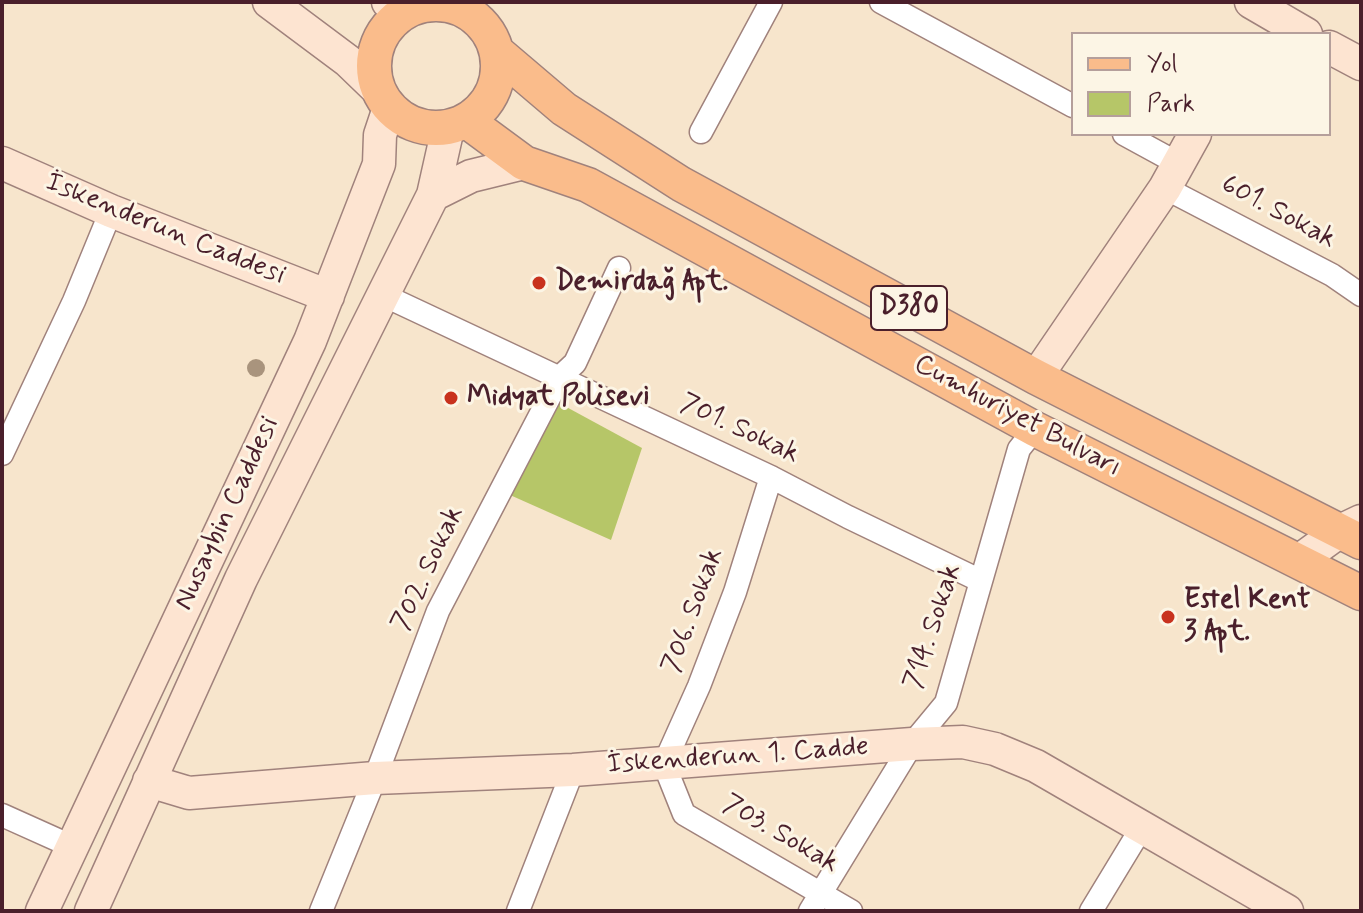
<!DOCTYPE html>
<html>
<head>
<meta charset="utf-8">
<style>
  body { margin:0 }
  #map { position:relative; width:1363px; height:913px; overflow:hidden; background:#f7e5cc; font-family:Mynerve,sans-serif }
  canvas { display:block }
  .frame { position:absolute; inset:0; border:4px solid #4a1f2b; pointer-events:none }
  .legend { position:absolute; left:1071px; top:32px; width:260px; height:104px; box-sizing:border-box; background:#fcf5e5; border:2px solid #b59f9b; margin:0; padding:10px 14px; list-style:none; font-size:24px; color:#4a1f2b }
  .legend li { display:flex; align-items:center; gap:16px; height:40px }
  .legend b { width:40px; border:2px solid #b59f9b }
</style>
</head>
<body>
<div id="map">
<canvas width="1363" height="913"></canvas>
<div class="frame"></div>
<ul class="legend">
<li><b style="height:10px;background:#fabc8b"></b>Yol</li>
<li><b style="height:22px;background:#b6c668"></b>Park</li>
</ul>
</div>
<script>
const c = document.querySelector('canvas').getContext('2d');
c.lineJoin = 'round';
function fill(path, color) { c.fillStyle = color; c.fill(path, 'evenodd'); }
const shape = rows => new Path2D(rows.map(r => 'M' + r).join(''));
function stroke(path, color, width, dash) { c.strokeStyle = color; c.lineWidth = width; c.lineCap = dash ? 'butt' : 'round'; c.setLineDash(dash || []); c.stroke(path); }
function label(font, color, halo, rows, align = 'center') {
  c.font = font + ' Mynerve,sans-serif'; c.lineWidth = 6; c.setLineDash([]); c.textBaseline = 'middle'; c.strokeStyle = halo; c.fillStyle = color; for (const [text, x, y, turn = 0] of rows) {
    c.save(); c.translate(x, y); c.rotate((+turn || 0) * Math.PI / 180); c.textAlign = isNaN(turn) ? turn : align; if (halo) c.strokeText(text, 0, 0); c.fillText(text, 0, 0); c.restore();
  }
}
fill(shape([
  [559,403,642,448,611,540,510,495]
]), '#b6c668');
const street = shape([
  [881,2,1073,106],
  [701,132,771,2],
  [1124,134,1179,164],
  [1165,188,1332,275,1361,295],
  [383,295,771,477,848,517,981,581],
  [2,454,74,301,111,211],
  [771,477,735,592,699,686,664,764,684,814,851,911],
  [2,815,71,846],
  [321,911,375,778,438,611,560,377,575,363,619,268],
  [518,911,573,770],
  [810,911,912,744,946,703,1019,449,1035,429],
  [1091,911,1142,827]
]);
const secondary = shape([
  [269,2,348,61,377,89],
  [388,2,402,14],
  [1251,2,1306,34],
  [1329,47,1361,64],
  [2,163,111,211,328,296],
  [433,195,471,176,524,163],
  [1036,377,1165,188,1195,134],
  [1300,560,1340,531,1361,521],
  [149,781,189,793,375,778,573,770,912,744,963,742,995,749,1036,766,1287,911],
  [42,911,310,341,379,164,380,135,389,108],
  [91,911,241,579,433,195,448,128]
]);
const primary = shape([
  '374 66a62 62 0 1 1 124 0a62 62 0 1 1-124 0Z',
  [497,52,564,109,681,184,1036,377,1361,542],
  [467,121,524,163,588,185,1035,429,1361,593]
]);
stroke(street, '#a0827c', 25);
stroke(secondary, '#a0827c', 35);
stroke(primary, '#a0827c', 37);
stroke(street, '#fff', 22);
stroke(secondary, '#fde4d1', 32);
stroke(primary, '#fabc8b', 34);
c.fillStyle = '#a9947d';
for (const [x, y] of [
  [256,368]
]) { c.beginPath(); c.arc(x, y, 9, 0, 2 * Math.PI); c.fill(); }
for (const [x, y, r, color] of [
  [539,283,8,"#c8321e"],
  [451,398,8,"#c8321e"],
  [1168,617,8,"#c8321e"]
]) { const dot = new Path2D(); dot.arc(x, y, r, 0, 2 * Math.PI); c.fillStyle = color; c.fill(dot); stroke(dot, '#fcf5e5', 3); }
for (const [x, y, w] of [
  [909,308,76]
]) { const box = new Path2D(); box.roundRect(x - w / 2, y - 22, w, 44, 6); c.fillStyle = '#fcf5e5'; c.fill(box); stroke(box, '#4a1f2b', 2); }
label('bold 26px', '#4a1f2b', null, [
  ["D380",909,308]
]);
label('28px', '#4a1f2b', '#fcf5e5', [
  ["601. Sokak",1278,213,28],
  ["İskenderun Caddesi",165,230,22],
  ["Cumhuriyet Bulvarı",1017,417,28],
  ["701. Sokak",739,430,25],
  ["Nusaybin Caddesi",228,514,-65],
  ["702. Sokak",429,569,-65],
  ["706. Sokak",694,611,-70],
  ["714. Sokak",934,627,-72],
  ["İskenderun 1. Cadde",738,757,-4],
  ["703. Sokak",780,835,30]
]);
label('bold 28px', '#4a1f2b', '#fcf5e5', [
  ["Demirdağ Apt.",555,283],
  ["Midyat Polisevi",467,398],
  ["Estel Kent",1184,601],
  ["3 Apt.",1184,633]
], 'left');
</script>
</body>
</html>
